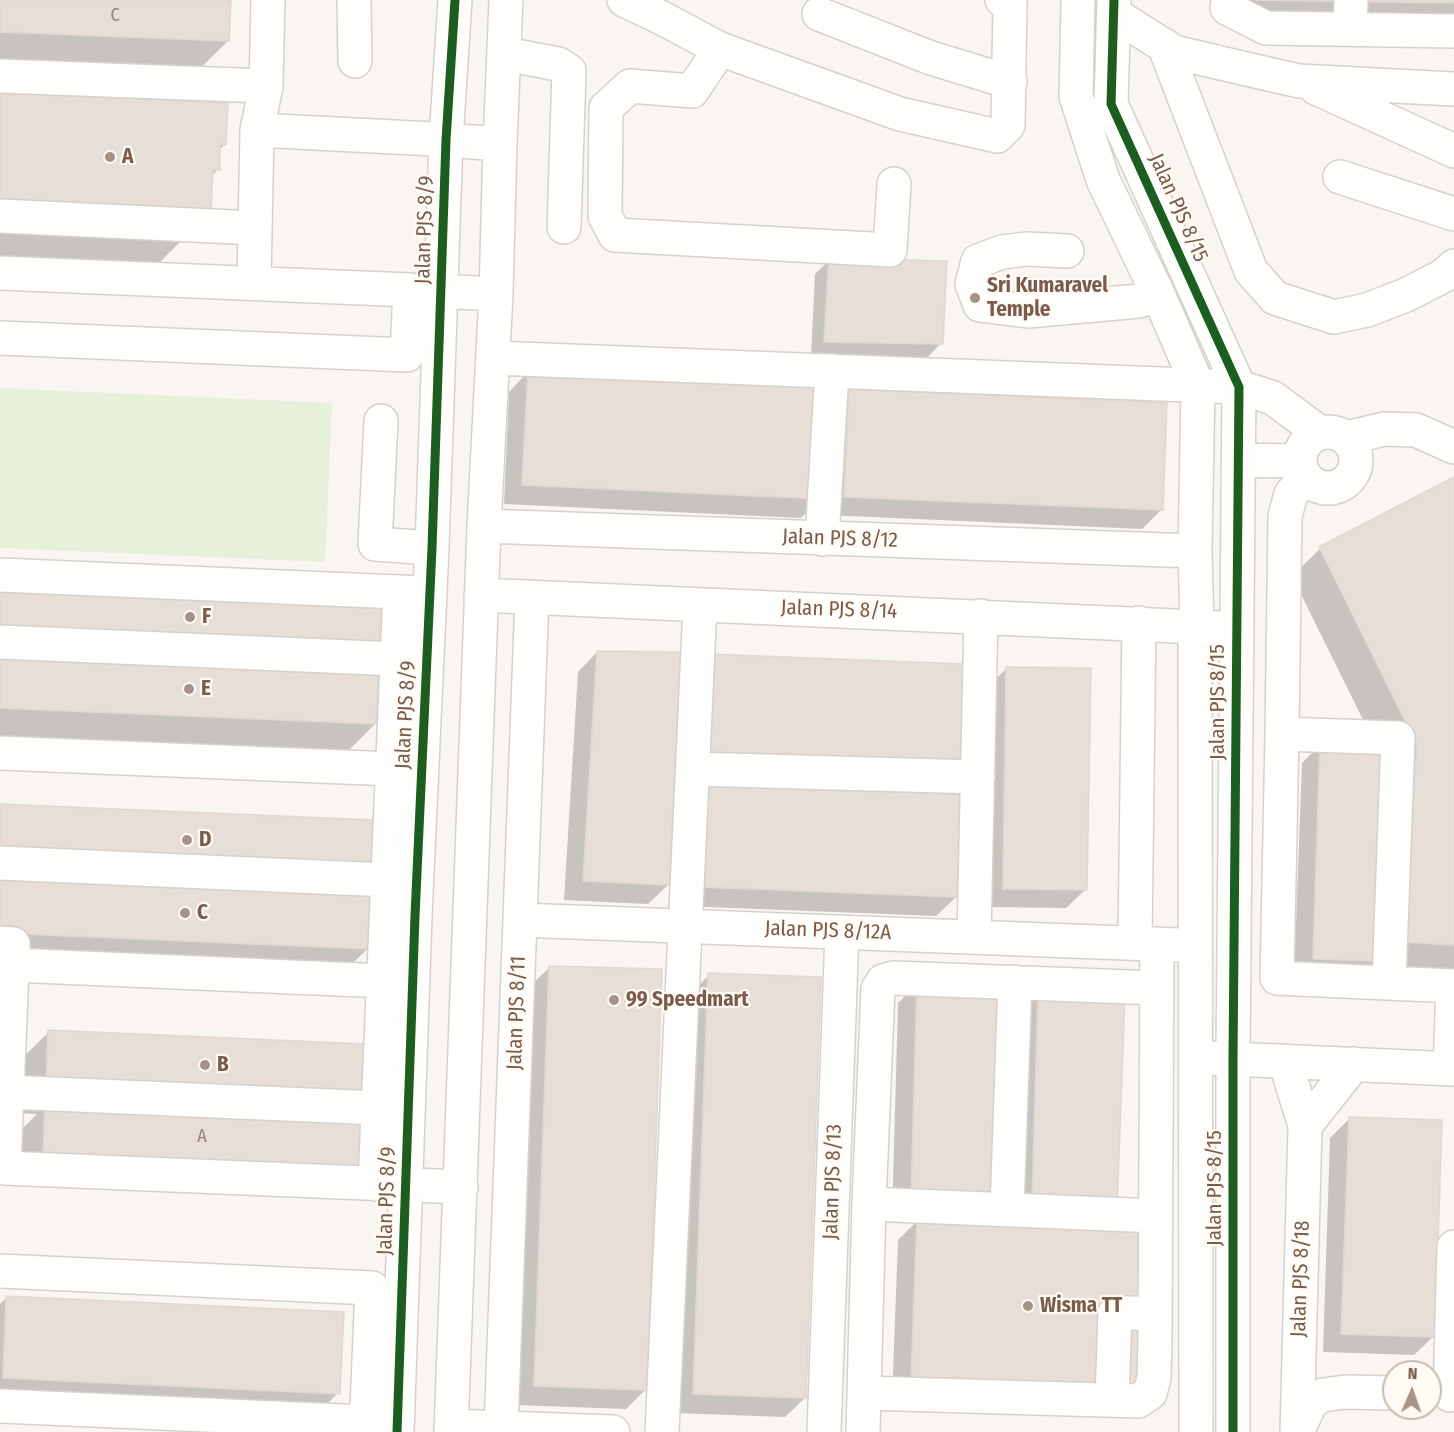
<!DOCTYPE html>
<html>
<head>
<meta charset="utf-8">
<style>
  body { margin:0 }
  #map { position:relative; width:1454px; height:1432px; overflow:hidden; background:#f9f5f0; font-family:"Fira Sans Condensed",sans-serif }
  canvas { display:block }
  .north { position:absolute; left:1382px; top:1360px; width:60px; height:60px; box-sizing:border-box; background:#fffaf3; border:2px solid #cabbb1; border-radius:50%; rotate:2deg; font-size:16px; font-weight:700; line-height:24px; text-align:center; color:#7a5c4d }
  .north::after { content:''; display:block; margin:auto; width:21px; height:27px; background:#a69286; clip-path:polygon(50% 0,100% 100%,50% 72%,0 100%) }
</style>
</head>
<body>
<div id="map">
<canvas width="1454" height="1432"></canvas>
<div class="north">N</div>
</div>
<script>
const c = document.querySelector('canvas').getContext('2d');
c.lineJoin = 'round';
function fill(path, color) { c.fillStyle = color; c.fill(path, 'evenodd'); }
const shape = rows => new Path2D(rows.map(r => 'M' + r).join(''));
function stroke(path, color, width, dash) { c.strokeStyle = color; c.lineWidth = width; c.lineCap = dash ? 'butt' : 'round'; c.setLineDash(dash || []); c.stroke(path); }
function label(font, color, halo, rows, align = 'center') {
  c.font = font + ' "Fira Sans Condensed",sans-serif'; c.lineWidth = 4.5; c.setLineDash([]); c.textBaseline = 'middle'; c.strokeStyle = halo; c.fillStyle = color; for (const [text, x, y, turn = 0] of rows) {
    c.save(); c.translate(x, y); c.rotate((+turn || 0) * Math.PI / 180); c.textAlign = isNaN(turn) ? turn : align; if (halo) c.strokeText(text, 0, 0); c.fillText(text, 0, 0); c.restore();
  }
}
fill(shape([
  [0,388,332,403,325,562,0,548]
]), '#e7f0db');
fill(shape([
  [0,0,222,0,228,41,181,87,0,80],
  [1229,0,1454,0,1454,31,1229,27],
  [0,95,225,144,219,150,218,169,211,177,210,212,157,265,0,259],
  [830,260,941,343,927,358,811,356,815,274],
  [528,372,821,499,801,518,504,504,509,392],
  [849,391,1161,510,1142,529,826,515,830,410],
  [1454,479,1454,974,1362,980,1294,977,1302,763,1321,744,1376,746,1292,576,1320,549],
  [0,583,375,724,347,752,0,736],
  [597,652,668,885,648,904,564,900,578,672],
  [1007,668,1086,889,1066,908,985,907,988,687],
  [686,804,956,897,936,916,682,906],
  [0,805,368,948,340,976,0,962],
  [550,967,645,1390,626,1409,515,1405,530,986],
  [709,975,805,1398,785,1417,675,1413,690,994],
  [918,984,1020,1012,1039,993,1116,1209,892,1399,898,1240,920,1218,892,1218,898,1003],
  [49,1032,330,1198,16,1186,18,1133,37,1114,19,1113,21,1059],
  [1349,1119,1434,1336,1414,1355,1323,1352,1330,1138],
  [7,1297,338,1393,310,1421,0,1406,0,1304]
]), '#0003');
const building = shape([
  [0,0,231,0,229,41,0,32,0,0],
  [1256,0,1454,0,1454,3,1256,0],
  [0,93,228,103,226,145,220,144,220,170,213,170,211,213,0,204,0,93],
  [829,258,947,261,943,344,824,342,829,258],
  [528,371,828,385,822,499,522,485,528,371],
  [849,389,1167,403,1163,510,844,497,849,389],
  [1454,477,1454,945,1404,942,1417,745,1319,547,1454,477],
  [0,581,381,598,379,653,0,637,0,581],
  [597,651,681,652,669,885,583,881,597,651],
  [0,653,379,669,376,724,0,708,0,653],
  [708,654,964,664,960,768,704,758,708,654],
  [1006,667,1091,668,1087,890,1003,889,1006,667],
  [1320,743,1390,745,1382,961,1313,959,1320,743],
  [705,783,961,793,957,897,701,887,705,783],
  [0,804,374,820,372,875,0,859,0,804],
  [0,878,372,894,369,949,0,933,0,878],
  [549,966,662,969,647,1390,534,1386,549,966],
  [708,973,821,977,806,1398,693,1394,708,973],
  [917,982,1004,986,996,1200,911,1199,917,982],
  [1038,991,1125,995,1117,1209,1032,1208,1038,991],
  [48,1030,365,1044,362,1100,46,1085,48,1030],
  [45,1103,362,1115,360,1171,43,1159,45,1103],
  [1349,1117,1442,1120,1435,1337,1341,1334,1349,1117],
  [917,1219,1144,1232,1140,1390,911,1380,917,1219],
  [6,1296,344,1312,340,1394,3,1378,6,1296]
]);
fill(building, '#e6ded7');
stroke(building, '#e2d8d2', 1.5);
const minor = shape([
  [354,0,355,61],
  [624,0,662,18,720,49,900,114,997,136,1008,125,1010,2,1002,0],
  [1078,0,1076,96,1103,180,1158,294,1198,386,1195,551,1197,626,1195,643,1196,1432],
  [1114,0,1111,104,1239,387,1233,1059,1233,1432],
  [1228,0,1227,8,1266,28,1454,31],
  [819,14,931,58,1010,82],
  [1114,14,1174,52,1242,68,1299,81,1454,89],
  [1350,29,1351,0],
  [1164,45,1251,271,1275,298,1334,317,1367,310,1406,295,1443,276,1454,266],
  [720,49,692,91,630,86,606,108,605,216,615,235,890,250,894,184],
  [505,54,558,64,569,71,564,227],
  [0,76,266,86],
  [1316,88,1454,151],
  [257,130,433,139,500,144],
  [1340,177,1454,214],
  [0,216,255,228],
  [1067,251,1027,249,1002,252,978,261,972,284,980,305,1028,311,1139,301,1158,294],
  [0,273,410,290,407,355,0,338],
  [254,283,257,130,266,86,268,0],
  [420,290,496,294],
  [493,358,1239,387,1273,398,1320,433],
  [381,421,375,544,432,548],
  '1300 460a28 28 0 1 1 56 0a28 28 0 1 1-56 0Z',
  [1347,438,1384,429,1416,430,1454,447],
  [1239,460,1300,461],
  [1306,478,1291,494,1285,516,1282,734,1277,978,1454,986],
  [484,526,1195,551],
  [822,539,832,371],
  [0,575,422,593],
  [481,595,1220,628],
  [0,642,397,659],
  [1282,734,1398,738,1389,983],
  [0,753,393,769],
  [693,769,978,777],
  [0,863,388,880],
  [520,920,1178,945],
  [974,937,981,616],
  [0,943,13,944,4,1168,461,1187],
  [1135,943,1139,623],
  [13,965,384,981],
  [1210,1058,1454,1069],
  [1285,1061,1305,1126,1297,1432],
  [1450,1069,1453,986],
  [7,1092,378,1108],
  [1305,1126,1354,1064],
  [375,1184,400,592],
  [869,1204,1156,1216],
  [1007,1210,1015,982],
  [0,1271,372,1288,366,1432],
  [865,1393,1138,1401,1150,1393,1154,1378,1155,1343,1157,944],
  [1450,1395,1454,1247],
  [1112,1400,1115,1313,1155,1313],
  [0,1406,389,1423],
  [451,1426,613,1432],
  [501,1428,532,597],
  [397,1432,415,916,432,548,446,140,455,0],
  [451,1432,484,526,496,294,500,144,506,0],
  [662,1432,700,605],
  [824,1432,842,932],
  [863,1432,869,1204,878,989,883,981,893,978,1157,988],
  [1297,1432,1311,1402,1323,1395,1345,1392,1394,1393]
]);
stroke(minor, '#d7d1cb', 36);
stroke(minor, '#fefefd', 33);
stroke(shape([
  [1114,0,1111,104,1239,387,1233,1059,1233,1432],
  [397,1432,415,916,432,548,446,140,455,0]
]), '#1b5e20', 9);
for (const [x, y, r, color] of [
  [110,157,6,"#a69286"],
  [975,298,6,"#a69286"],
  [190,617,6,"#a69286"],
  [189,689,6,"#a69286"],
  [187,840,6,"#a69286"],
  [185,913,6,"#a69286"],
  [614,1000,6,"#a69286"],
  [205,1065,6,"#a69286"],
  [1028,1306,6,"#a69286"]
]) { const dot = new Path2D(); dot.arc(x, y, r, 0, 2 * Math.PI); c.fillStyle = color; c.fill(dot); stroke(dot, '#fffaf3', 2); }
label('18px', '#977e72', null, [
  ["C",115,16],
  ["A",202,1137]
]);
label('bold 21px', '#7a5c4d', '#fffaf3', [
  ["A",122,157],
  ["Sri Kumaravel",987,286],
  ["Temple",987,310],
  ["F",202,617],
  ["E",201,689],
  ["D",199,840],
  ["C",197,913],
  ["99 Speedmart",626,1000],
  ["B",217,1065],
  ["Wisma TT",1040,1306]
], 'left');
label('21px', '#7a5c4d', '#fffaf3', [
  ["Jalan PJS 8/15",1178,208,66],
  ["Jalan PJS 8/9",425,230,-88],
  ["Jalan PJS 8/12",840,539,2],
  ["Jalan PJS 8/14",839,610,2],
  ["Jalan PJS 8/15",1218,702,-90],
  ["Jalan PJS 8/9",406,715,-87],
  ["Jalan PJS 8/12A",828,931,2],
  ["Jalan PJS 8/11",517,1013,-88],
  ["Jalan PJS 8/13",833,1182,-88],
  ["Jalan PJS 8/15",1215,1188,-90],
  ["Jalan PJS 8/9",387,1201,-88],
  ["Jalan PJS 8/18",1301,1279,-88]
]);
</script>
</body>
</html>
